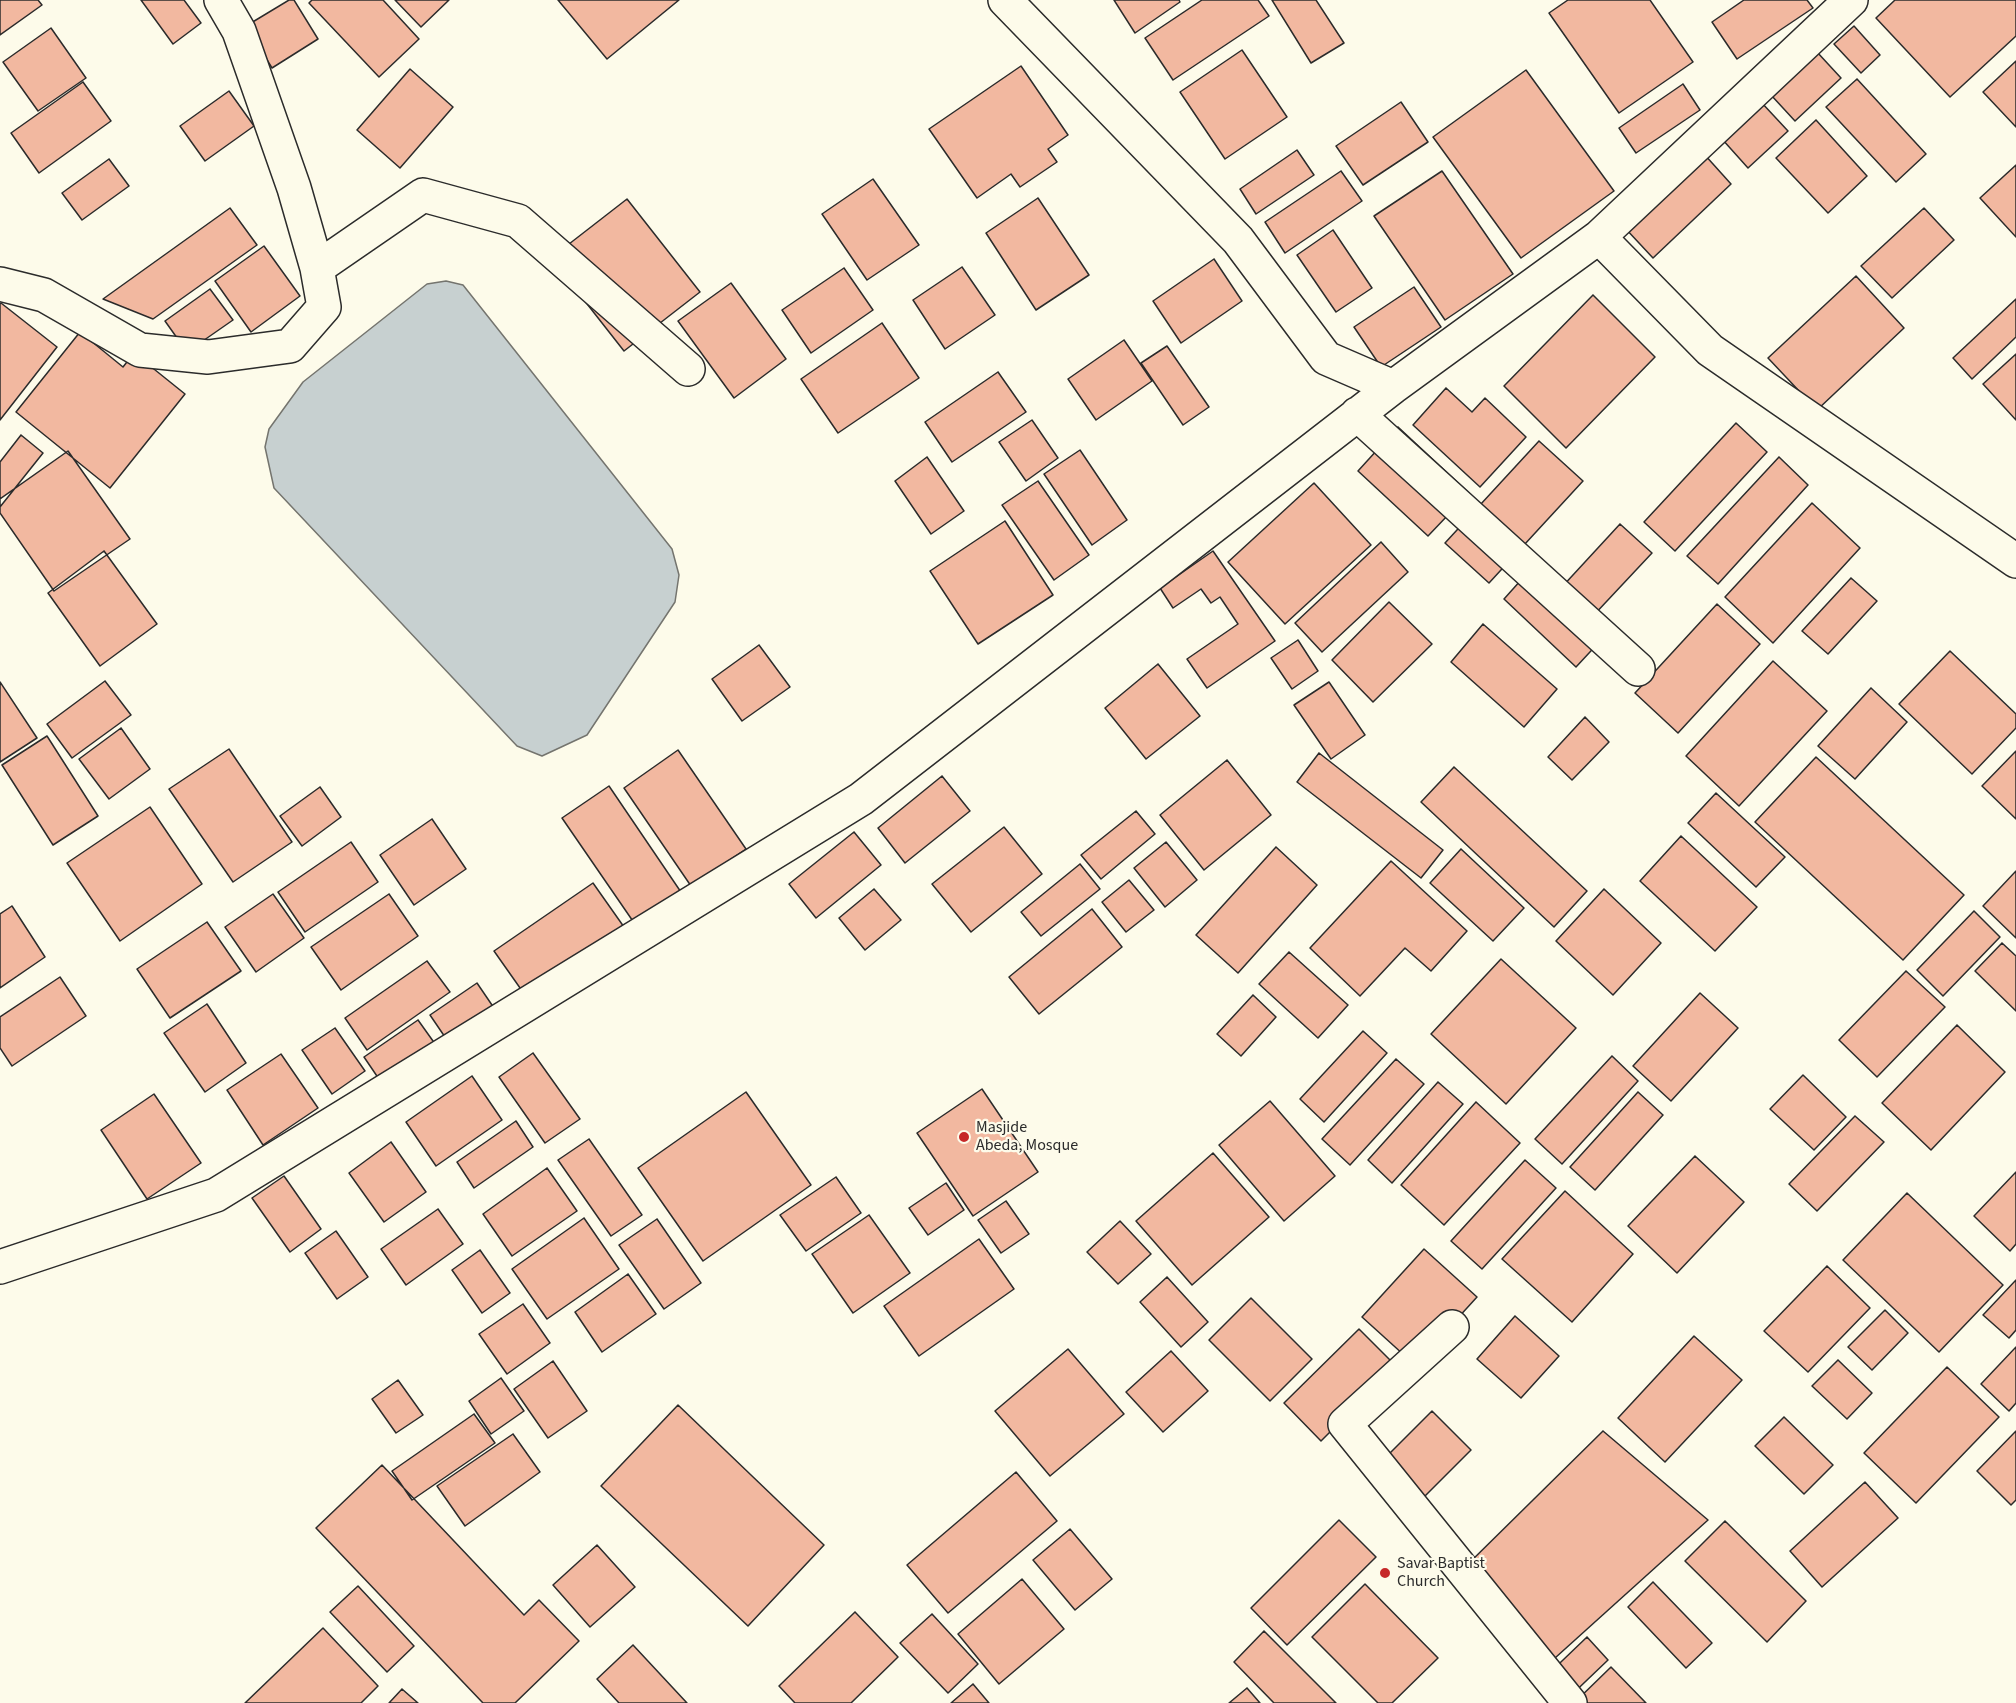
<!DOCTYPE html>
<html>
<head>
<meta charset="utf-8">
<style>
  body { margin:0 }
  canvas { display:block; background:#fdfbea }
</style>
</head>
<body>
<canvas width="2016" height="1703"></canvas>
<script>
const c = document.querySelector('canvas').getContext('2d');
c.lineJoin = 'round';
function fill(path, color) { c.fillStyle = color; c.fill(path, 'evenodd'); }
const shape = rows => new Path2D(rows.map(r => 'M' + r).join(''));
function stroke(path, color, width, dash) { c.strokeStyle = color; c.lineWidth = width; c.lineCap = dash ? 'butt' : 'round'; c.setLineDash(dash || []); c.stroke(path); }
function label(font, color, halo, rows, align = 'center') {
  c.font = font + ' "Source Sans 3",sans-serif'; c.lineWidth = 4.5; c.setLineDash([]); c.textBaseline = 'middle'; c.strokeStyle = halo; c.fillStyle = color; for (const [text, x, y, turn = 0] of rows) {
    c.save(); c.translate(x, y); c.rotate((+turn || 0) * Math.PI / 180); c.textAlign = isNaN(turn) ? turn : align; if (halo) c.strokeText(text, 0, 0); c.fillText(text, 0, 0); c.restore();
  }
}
const water = shape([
  [446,281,463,285,672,549,679,575,675,602,587,735,542,756,517,746,274,488,265,447,269,429,303,382,427,284,446,281]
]);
fill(water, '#c7d0d0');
stroke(water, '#74746e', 1.5);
const building = shape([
  [0,0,38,0,42,5,0,35,0,0],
  [141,0,184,0,201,23,173,44,141,0],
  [289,0,294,0,318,39,272,68,246,26,289,0],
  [312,0,383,0,419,39,379,77,309,3,312,0],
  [395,0,449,0,421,27,395,0],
  [558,0,679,0,607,59,558,0],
  [1114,0,1179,0,1180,2,1135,33,1114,0],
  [1202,0,1258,0,1269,16,1173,80,1145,38,1202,0],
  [1272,0,1316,0,1344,43,1311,63,1272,0],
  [1568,0,1650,0,1693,62,1619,113,1549,13,1568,0],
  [1744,0,1807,0,1813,8,1737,59,1712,22,1744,0],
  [1895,0,2016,0,2016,36,1950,97,1876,18,1895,0],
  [1854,26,1880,55,1861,73,1834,44,1854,26],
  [51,28,86,78,38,111,3,62,51,28],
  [1242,50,1287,117,1225,159,1180,92,1242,50],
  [1817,52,1841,78,1795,121,1771,95,1817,52],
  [2016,61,2016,127,1983,92,2016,61],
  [1021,66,1068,135,1048,149,1057,162,1020,187,1011,174,977,198,929,129,1021,66],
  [410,69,453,107,400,168,357,130,410,69],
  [1526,70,1614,191,1521,258,1433,137,1526,70],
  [1857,79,1926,154,1896,182,1826,107,1857,79],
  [83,82,111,121,39,173,11,133,83,82],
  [1683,84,1700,110,1636,153,1619,128,1683,84],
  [229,91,254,126,205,161,180,126,229,91],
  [1401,102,1428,142,1363,185,1336,146,1401,102],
  [1761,102,1788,131,1748,168,1722,139,1761,102],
  [1816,120,1867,176,1828,213,1776,158,1816,120],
  [1297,150,1314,175,1256,214,1240,189,1297,150],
  [1704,154,1731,184,1653,258,1625,228,1704,154],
  [109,159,129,186,82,220,62,193,109,159],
  [2016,165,2016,237,1980,198,2016,165],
  [1341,171,1362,201,1285,253,1265,222,1341,171],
  [1442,171,1513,274,1445,320,1374,216,1442,171],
  [873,179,919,245,867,280,822,214,873,179],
  [1038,198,1089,275,1036,310,986,233,1038,198],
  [627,199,700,292,624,351,551,258,627,199],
  [230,208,257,245,153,319,103,299,230,208],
  [1924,208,1954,240,1892,298,1861,266,1924,208],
  [1333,230,1372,288,1336,312,1297,255,1333,230],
  [264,246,300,296,251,332,215,281,264,246],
  [1214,259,1242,301,1181,343,1153,301,1214,259],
  [962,267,995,315,945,349,913,300,962,267],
  [844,268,873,310,811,353,782,310,844,268],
  [1856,276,1904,328,1817,410,1768,358,1856,276],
  [731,283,786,359,734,398,678,321,731,283],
  [1414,287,1441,327,1381,367,1354,327,1414,287],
  [210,289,233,320,187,352,165,321,210,289],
  [1593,295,1655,357,1566,448,1504,386,1593,295],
  [2016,299,2016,337,1972,379,1953,358,2016,299],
  [1,303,57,347,0,420,0,304,1,303],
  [882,323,919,378,838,433,801,379,882,323],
  [80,332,123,367,134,353,185,394,110,488,16,412,80,332],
  [1124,340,1152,381,1096,420,1068,379,1124,340],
  [1167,346,1209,407,1183,425,1141,363,1167,346],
  [2016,354,2016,420,1983,384,2016,354],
  [998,372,1026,412,952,462,925,422,998,372],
  [1446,388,1472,412,1485,398,1526,437,1480,487,1413,425,1446,388],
  [1032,420,1058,458,1026,481,999,442,1032,420],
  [1736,423,1767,452,1675,551,1644,522,1736,423],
  [1398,427,1469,493,1428,536,1358,471,1398,427],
  [21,435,43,453,0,507,0,462,21,435],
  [1539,441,1583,481,1489,583,1445,543,1539,441],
  [1080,450,1127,520,1092,545,1044,474,1080,450],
  [68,451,130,539,54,591,0,513,0,499,68,451],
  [927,457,964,511,931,534,895,481,927,457],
  [1779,457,1808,485,1718,584,1687,556,1779,457],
  [1038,481,1089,555,1054,580,1002,505,1038,481],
  [1314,483,1371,545,1285,624,1228,562,1314,483],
  [1812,503,1860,548,1773,643,1725,597,1812,503],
  [1005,521,1053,595,978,644,930,571,1005,521],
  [1620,524,1652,553,1592,617,1561,588,1620,524],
  [1381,542,1408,572,1322,652,1295,623,1381,542],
  [104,551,157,624,100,666,48,593,104,551],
  [1213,551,1275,641,1207,688,1187,659,1238,624,1220,597,1211,603,1201,589,1173,608,1160,588,1213,551],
  [1530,570,1603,638,1576,667,1504,599,1530,570],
  [1851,578,1877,601,1828,654,1802,631,1851,578],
  [1389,602,1432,644,1373,702,1332,660,1389,602],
  [1717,604,1760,644,1678,733,1635,693,1717,604],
  [1483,624,1557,689,1524,727,1451,662,1483,624],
  [1298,640,1318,671,1292,689,1271,658,1298,640],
  [759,645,790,687,742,721,712,679,759,645],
  [1950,651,2016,714,2016,728,1972,774,1899,704,1950,651],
  [1773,661,1827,711,1739,806,1686,756,1773,661],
  [1158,664,1200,716,1146,759,1105,708,1158,664],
  [105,681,131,715,72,758,47,724,105,681],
  [0,682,37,738,0,762,0,682],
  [1329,682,1365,735,1331,759,1294,705,1329,682],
  [1871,688,1907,722,1855,779,1818,746,1871,688],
  [1585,717,1609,742,1572,780,1548,757,1585,717],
  [121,728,150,769,109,799,79,759,121,728],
  [47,736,98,816,53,845,2,765,47,736],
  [229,749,292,842,233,882,169,789,229,749],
  [678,750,746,849,691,886,624,788,678,750],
  [2016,751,2016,819,1982,786,2016,751],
  [1319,753,1443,850,1421,878,1297,782,1319,753],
  [1816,757,1964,895,1903,960,1755,822,1816,757],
  [1227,760,1271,815,1204,870,1160,815,1227,760],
  [1454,767,1587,891,1554,927,1421,802,1454,767],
  [942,776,970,811,905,863,878,828,942,776],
  [609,786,685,898,639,930,562,818,609,786],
  [320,787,341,817,302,846,280,816,320,787],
  [1716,793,1785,857,1756,887,1688,823,1716,793],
  [150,807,202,884,120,941,67,863,150,807],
  [1136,811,1155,834,1101,879,1081,855,1136,811],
  [432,819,466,869,414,905,380,855,432,819],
  [1004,827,1042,874,971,932,932,884,1004,827],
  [854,832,881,865,816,918,789,884,854,832],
  [1681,836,1757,907,1715,951,1640,881,1681,836],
  [351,842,378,882,305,932,278,892,351,842],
  [1166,842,1197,880,1165,907,1134,868,1166,842],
  [1276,847,1317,885,1238,973,1196,935,1276,847],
  [1461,849,1524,908,1493,941,1430,883,1461,849],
  [1391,861,1467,931,1431,971,1405,948,1360,996,1310,948,1391,861],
  [1080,864,1100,889,1041,936,1021,912,1080,864],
  [2016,871,2016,938,1983,906,2016,871],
  [1129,880,1154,910,1126,932,1102,902,1129,880],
  [593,883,624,927,525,995,494,951,593,883],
  [874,889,901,920,865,950,839,918,874,889],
  [1604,889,1661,943,1613,995,1556,941,1604,889],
  [273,894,304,938,256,972,225,927,273,894],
  [389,894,418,936,341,990,311,947,389,894],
  [12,906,45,957,0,988,0,914,12,906],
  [1092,909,1122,947,1039,1014,1009,977,1092,909],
  [1974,911,2000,937,1943,996,1917,970,1974,911],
  [207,922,241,971,170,1018,137,969,207,922],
  [2002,943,2016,956,2016,1011,1975,971,2002,943],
  [1289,952,1348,1005,1318,1038,1259,984,1289,952],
  [1501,959,1576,1028,1506,1104,1431,1034,1501,959],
  [427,961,450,992,367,1050,345,1018,427,961],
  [1906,971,1945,1007,1877,1077,1839,1040,1906,971],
  [60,977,86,1016,12,1066,0,1048,0,1017,60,977],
  [477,983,494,1008,447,1040,430,1015,477,983],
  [1700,993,1738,1028,1671,1101,1633,1066,1700,993],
  [1253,995,1276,1017,1241,1056,1217,1034,1253,995],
  [207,1004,246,1063,205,1092,164,1033,207,1004],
  [418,1020,438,1048,383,1085,364,1057,418,1020],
  [1957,1025,2005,1072,1931,1150,1882,1103,1957,1025],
  [335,1028,365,1071,332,1094,302,1050,335,1028],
  [1363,1031,1387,1053,1324,1122,1300,1099,1363,1031],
  [533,1053,580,1119,545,1143,499,1077,533,1053],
  [281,1054,318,1108,263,1145,227,1090,281,1054],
  [1612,1056,1638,1081,1562,1164,1535,1139,1612,1056],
  [1396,1059,1424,1084,1350,1165,1322,1139,1396,1059],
  [1803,1075,1846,1117,1814,1150,1770,1109,1803,1075],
  [472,1076,502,1120,436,1166,406,1122,472,1076],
  [1438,1082,1463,1104,1392,1183,1368,1160,1438,1082],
  [982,1089,1038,1172,973,1216,917,1133,982,1089],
  [746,1092,811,1185,703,1261,638,1168,746,1092],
  [1638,1092,1663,1115,1595,1190,1570,1167,1638,1092],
  [154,1094,201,1163,147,1199,101,1130,154,1094],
  [1270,1101,1335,1176,1284,1221,1219,1145,1270,1101],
  [1476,1102,1520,1143,1444,1225,1401,1185,1476,1102],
  [1855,1116,1884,1142,1817,1211,1789,1184,1855,1116],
  [516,1121,533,1147,474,1188,457,1162,516,1121],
  [589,1139,642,1215,611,1236,558,1160,589,1139],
  [391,1142,426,1192,384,1222,349,1173,391,1142],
  [1213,1153,1269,1217,1192,1285,1136,1221,1213,1153],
  [1695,1156,1744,1202,1677,1273,1628,1226,1695,1156],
  [1525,1160,1556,1188,1482,1269,1451,1241,1525,1160],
  [547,1168,577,1211,512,1256,483,1214,547,1168],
  [2016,1172,2016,1244,2010,1251,1974,1216,2016,1172],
  [284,1176,321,1229,290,1252,252,1198,284,1176],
  [836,1177,861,1213,806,1251,780,1215,836,1177],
  [946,1183,964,1210,928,1235,909,1208,946,1183],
  [1565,1191,1633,1254,1572,1322,1502,1259,1565,1191],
  [1907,1193,2003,1285,1939,1352,1843,1260,1907,1193],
  [1006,1201,1029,1234,1001,1253,978,1220,1006,1201],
  [438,1209,463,1244,406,1285,381,1249,438,1209],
  [869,1215,910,1273,853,1313,812,1254,869,1215],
  [584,1218,619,1269,547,1319,512,1269,584,1218],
  [657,1219,701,1283,664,1309,619,1245,657,1219],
  [1120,1221,1151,1254,1118,1284,1087,1252,1120,1221],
  [336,1231,368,1277,337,1299,305,1253,336,1231],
  [979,1239,1014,1289,919,1356,884,1306,979,1239],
  [1424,1249,1477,1297,1415,1365,1362,1317,1424,1249],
  [480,1250,510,1293,482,1313,452,1270,480,1250],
  [1827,1266,1870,1308,1808,1372,1764,1331,1827,1266],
  [628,1274,656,1314,602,1352,575,1312,628,1274],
  [1167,1277,1208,1322,1181,1347,1140,1302,1167,1277],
  [2016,1280,2016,1330,2009,1338,1983,1315,2016,1280],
  [1251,1298,1312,1359,1270,1401,1209,1340,1251,1298],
  [523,1304,550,1343,507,1374,479,1334,523,1304],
  [1885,1310,1908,1333,1872,1370,1848,1347,1885,1310],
  [1515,1316,1559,1356,1521,1398,1477,1359,1515,1316],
  [1359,1329,1396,1366,1321,1441,1284,1403,1359,1329],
  [1694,1336,1742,1380,1665,1462,1618,1418,1694,1336],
  [2016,1347,2016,1403,2009,1411,1981,1384,2016,1347],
  [1068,1349,1124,1414,1050,1476,995,1411,1068,1349],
  [1171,1351,1208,1391,1163,1432,1126,1392,1171,1351],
  [1838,1360,1872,1393,1847,1419,1812,1386,1838,1360],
  [553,1361,587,1411,548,1438,514,1389,553,1361],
  [1947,1367,1999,1417,1916,1503,1864,1453,1947,1367],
  [501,1378,524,1411,491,1434,469,1401,501,1378],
  [398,1380,423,1415,396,1433,372,1399,398,1380],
  [678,1405,824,1545,748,1626,601,1486,678,1405],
  [1432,1411,1471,1450,1411,1510,1372,1471,1432,1411],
  [474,1414,495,1443,412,1500,392,1471,474,1414],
  [1784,1417,1833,1465,1804,1494,1755,1446,1784,1417],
  [1603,1431,1708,1520,1555,1658,1463,1569,1603,1431],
  [2016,1431,2016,1500,2011,1505,1977,1471,2016,1431],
  [513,1434,540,1472,465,1526,437,1486,513,1434],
  [382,1465,524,1615,539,1600,579,1641,515,1703,483,1703,316,1528,382,1465],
  [1016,1472,1057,1521,948,1613,907,1565,1016,1472],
  [1865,1482,1898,1518,1822,1587,1790,1551,1865,1482],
  [1339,1520,1376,1557,1287,1645,1251,1608,1339,1520],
  [1725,1521,1806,1601,1767,1642,1685,1561,1725,1521],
  [1070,1529,1112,1579,1075,1610,1033,1560,1070,1529],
  [597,1545,635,1587,590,1627,553,1585,597,1545],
  [1022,1579,1064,1629,999,1684,958,1634,1022,1579],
  [1653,1582,1712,1643,1686,1668,1628,1607,1653,1582],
  [1365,1584,1438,1658,1392,1703,1378,1703,1312,1637,1365,1584],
  [358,1586,414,1646,387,1672,330,1612,358,1586],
  [855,1612,898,1657,851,1703,795,1703,779,1686,855,1612],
  [932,1614,978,1664,948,1693,900,1643,932,1614],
  [323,1628,378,1686,361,1703,245,1703,323,1628],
  [1264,1631,1336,1703,1274,1703,1234,1662,1264,1631],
  [1587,1637,1608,1660,1563,1703,1538,1684,1587,1637],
  [633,1645,687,1703,619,1703,597,1679,633,1645],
  [1611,1667,1646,1703,1574,1703,1611,1667],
  [973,1684,989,1703,951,1703,973,1684],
  [1247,1688,1260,1703,1229,1703,1247,1688],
  [402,1689,418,1703,389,1703,402,1689]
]);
fill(building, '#f2b8a0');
stroke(building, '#2b2b2b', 1.5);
const street = shape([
  [1005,0,1238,240,1326,358,1393,387,1599,237,1710,350,2016,561],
  [1599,237,1851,0],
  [317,268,423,195,518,221,688,369],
  [0,284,44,295,140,350,208,357,290,346,324,307,317,268,294,188,239,31,221,0],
  [1357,414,1638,669],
  [0,1267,216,1195,861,799,1393,387],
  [1452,1327,1345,1424,1570,1703]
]);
stroke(street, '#2b2b2b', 36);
stroke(street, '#fdfbea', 33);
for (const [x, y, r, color] of [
  [964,1137,6,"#c62828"],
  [1385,1573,6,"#c62828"]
]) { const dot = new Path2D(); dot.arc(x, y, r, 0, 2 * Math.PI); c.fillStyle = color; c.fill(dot); stroke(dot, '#fdfbea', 2); }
label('16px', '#2b2b2b', '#fdfbea', [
  ["Masjide",976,1128],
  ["Abeda, Mosque",976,1146],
  ["Savar Baptist",1397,1564],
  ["Church",1397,1582]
], 'left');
</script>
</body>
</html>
